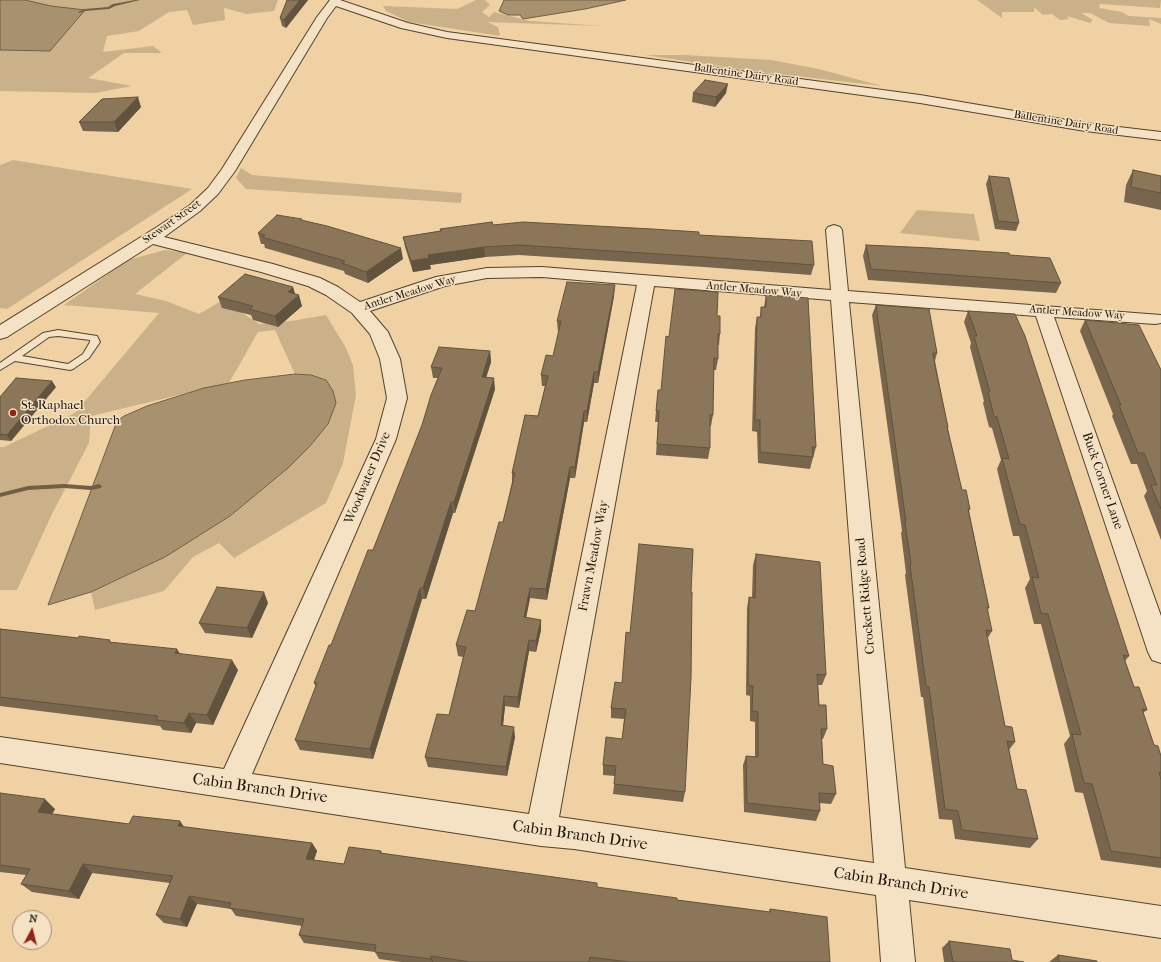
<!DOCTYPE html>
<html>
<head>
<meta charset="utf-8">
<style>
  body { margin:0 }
  #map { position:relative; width:1161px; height:962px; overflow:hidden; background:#efd1a3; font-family:"IM FELL French Canon",serif }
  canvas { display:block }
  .north { position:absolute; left:12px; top:910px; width:40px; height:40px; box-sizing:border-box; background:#f5e1c3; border:1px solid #9f8f78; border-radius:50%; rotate:7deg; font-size:11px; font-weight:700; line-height:16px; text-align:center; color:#1e1408 }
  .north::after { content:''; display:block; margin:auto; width:14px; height:18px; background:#8f2418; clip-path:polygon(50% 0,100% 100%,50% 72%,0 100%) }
</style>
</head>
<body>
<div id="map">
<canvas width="1161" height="962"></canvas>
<div class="north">N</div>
</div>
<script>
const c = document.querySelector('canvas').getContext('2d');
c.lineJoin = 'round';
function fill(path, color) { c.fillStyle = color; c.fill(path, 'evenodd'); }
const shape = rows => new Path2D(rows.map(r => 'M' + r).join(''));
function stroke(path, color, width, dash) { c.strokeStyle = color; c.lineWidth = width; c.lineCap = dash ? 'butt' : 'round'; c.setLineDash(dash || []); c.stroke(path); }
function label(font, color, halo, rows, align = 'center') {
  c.font = font + ' "IM FELL French Canon",serif'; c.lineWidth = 3; c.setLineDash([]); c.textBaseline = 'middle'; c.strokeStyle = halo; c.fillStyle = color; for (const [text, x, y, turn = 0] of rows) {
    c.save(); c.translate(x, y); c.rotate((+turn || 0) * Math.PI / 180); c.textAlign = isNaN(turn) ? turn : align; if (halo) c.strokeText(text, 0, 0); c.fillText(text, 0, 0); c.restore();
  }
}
fill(shape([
  [0,0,278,0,274,11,247,14,224,8,225,20,193,25,187,10,169,12,139,31,107,36,103,52,153,46,162,53,124,53,88,78,132,86,96,93,0,91],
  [476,0,485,0,490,5,482,12,489,17,494,12,530,21,603,26,487,22,498,27,500,36,409,22,386,11,383,6,457,9],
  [977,0,1161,0,1160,8,1100,4,1099,8,1122,12,1129,16,1161,18,1161,24,1149,19,1150,26,1109,23,1090,13,1081,13,1093,20,1090,23,1067,16,1069,19,1060,20,1052,14,1043,15,1034,7,1034,12,1002,12,1002,18],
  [645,55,684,55,771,60,819,69,882,86,752,71],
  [13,160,192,189,7,309,0,308,0,165],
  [241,168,252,175,462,193,461,203,246,189,236,178],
  [917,210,974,214,980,241,900,233],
  [165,250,187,253,135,294,166,301,199,314,223,300,259,324,291,321,326,315,346,348,353,365,356,395,343,463,326,503,234,558,219,543,193,557,164,591,95,610,91,592,165,557,230,516,288,468,310,446,328,424,311,375,295,374,275,330,258,332,229,383,91,416,89,443,52,514,17,590,0,590,0,447,4,447,75,413,159,313,64,305,128,260]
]), '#cbb189');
const water = shape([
  [0,0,25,0,51,6,85,10,50,51,0,50,0,0],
  [504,0,626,0,585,9,523,19,520,15,508,15,499,11,504,0],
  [295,374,311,375,326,380,333,391,336,403,328,424,310,446,288,468,230,516,165,557,91,592,48,605,117,421,124,416,147,406,204,388,245,380,295,374]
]);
fill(water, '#a8916e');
stroke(water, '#715f45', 1);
fill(shape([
  [135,0,140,0,115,6,109,9,85,11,79,13,78,12,85,9,108,7,113,4,135,0],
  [64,484,91,486,99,484,102,486,101,488,91,490,64,488,28,490,0,497,0,493,28,486,64,484]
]), '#715f45');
const lane = shape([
  [58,330,97,336,100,342,89,358,73,369,70,370,15,361,0,370,0,363,43,333,58,330],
  [58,336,90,340,90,342,83,354,68,364,22,356,49,337,58,336]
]);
const street = shape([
  [330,0,340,0,408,23,447,32,920,95,1085,123,1161,132,1161,140,1085,131,920,103,447,38,401,28,336,6,327,18,235,171,218,194,200,211,164,237,273,264,320,278,338,287,360,302,436,277,487,268,542,267,831,290,826,230,828,227,834,225,840,227,842,230,848,291,1161,315,1161,323,1155,324,1054,317,1161,616,1161,663,1152,660,1148,652,1036,316,849,302,905,868,1161,906,1161,938,909,900,915,962,881,962,876,895,574,849,541,846,0,763,0,737,224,769,376,439,387,398,380,359,370,334,352,313,326,295,308,286,261,272,153,244,7,337,0,339,0,325,157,227,190,205,208,188,222,169,317,17,330,0],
  [542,277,637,285,529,814,252,774,396,439,407,398,400,359,388,332,370,311,445,286,487,278,542,277],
  [654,286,831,300,874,863,559,817,654,286]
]);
stroke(lane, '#52432f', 2);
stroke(street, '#52432f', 2);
fill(lane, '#f5e1c3');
fill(street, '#f5e1c3');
fill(shape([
  [287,0,308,0,286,28,282,26,280,18],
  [693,93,726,93,715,107,692,102],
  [141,107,118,132,83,131,79,122],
  [1133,170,1161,176,1161,210,1124,202,1126,185],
  [989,176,1019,223,1016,231,995,229,986,184],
  [303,221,403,259,368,283,345,274,344,271,265,248,264,244,261,244,258,233],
  [493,225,699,235,814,265,811,275,704,267,519,255,485,257,430,265,431,269,413,272,405,247,403,237,440,231,440,229],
  [866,245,1010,255,1061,283,1056,293,868,280,863,256],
  [293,287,295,294,302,306,278,327,253,320,251,315,222,308,218,297],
  [766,295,816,447,810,469,758,463,757,432,752,431,755,328,757,317,760,317,761,307,764,307],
  [614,296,598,383,594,383,587,422,584,422,575,478,570,478,547,600,530,598,526,618,541,620,541,630,536,652,529,651,519,708,505,706,503,725,515,737,507,776,428,767,425,757,449,715,463,657,458,656,456,645,475,611,503,522,512,482,512,473,538,416,545,386,542,386,541,375,553,356,559,332,558,332,557,321],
  [876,305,937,353,935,361,948,427,948,429,962,490,970,509,969,511,989,608,987,610,992,631,987,639,1005,726,1015,742,1009,750,1017,789,1038,839,1030,848,955,839,952,820,939,819,923,697,921,697,905,575,906,573,901,533,902,531,872,315],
  [968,311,1129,656,1125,661,1134,687,1147,710,1143,713,1154,745,1161,756,1161,868,1101,860,1083,793,1075,792,1064,744,1070,736,1041,624,1034,624,1025,588,1030,579,1019,536,1013,536,997,469,1001,460,992,428,989,427,983,403,984,401,970,347,971,343,964,322],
  [717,316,720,334,719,345,718,345,718,359,716,370,713,370,713,415,711,426,710,426,710,448,708,459,656,455,658,422,655,422,656,411,661,390],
  [1085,320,1161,370,1161,540,1144,496,1147,491,1137,464,1131,464,1112,416,1113,414,1080,331],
  [490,351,491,362,486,377,495,389,455,513,453,513,426,599,422,599,373,759,300,750,295,740,316,687,314,683,373,550,422,425,438,378,433,378,431,367],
  [56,387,11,441,0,440,0,397],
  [756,554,826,675,822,685,818,685,819,705,827,729,823,739,822,739,823,764,836,794,831,804,819,803,820,811,816,821,744,812,743,765,746,756,755,757,755,722,750,721,750,696,746,695,747,608,749,597,752,597,753,565],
  [268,603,252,638,205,633,199,623],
  [0,629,111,642,180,654,238,670,213,725,196,723,191,733,163,730,160,726,0,706],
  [630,633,685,792,683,802,613,794,615,776,603,775,603,765,622,739,624,719,611,718,611,708,622,683],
  [0,793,55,809,52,814,129,824,184,827,312,843,317,851,314,860,344,864,381,851,382,853,677,900,769,912,770,909,830,962,401,962,379,959,375,952,304,943,299,935,302,926,236,916,231,909,197,904,187,927,164,923,156,915,170,883,92,873,79,899,32,892,21,884,26,875,0,872],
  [949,941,1012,960,1024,962,944,962,942,948],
  [1058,955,1097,962,1049,962]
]), '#78654d');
fill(shape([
  [300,0,308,0,286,28,284,20],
  [728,84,726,93,715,107,716,97],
  [138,97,141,107,118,132,114,122],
  [484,247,485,257,430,265,431,269,413,272,411,261,428,255],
  [401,248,403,259,368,283,366,272],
  [615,285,614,296,598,383,598,372],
  [293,287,296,298,299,295,302,306,278,327,275,316,288,292],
  [490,351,491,362,483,388,482,377],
  [594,372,594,383,587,422,587,411],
  [494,378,495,389,455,513,454,502],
  [52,381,56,387,11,441,7,435],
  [584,411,584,422,575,478,575,467],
  [570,467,570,478,547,600,546,589],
  [451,502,453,513,426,599,423,588],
  [420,588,422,599,373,759,370,749],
  [530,588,530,598,524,628,524,617],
  [264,592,268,603,252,638,247,628],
  [541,620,541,630,536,652,536,641],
  [529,640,529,651,519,708,518,697],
  [177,649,184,660,175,653],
  [232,660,238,670,213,725,207,715],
  [504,696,505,706,502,735,501,725],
  [189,713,196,723,191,733,184,723],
  [514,727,515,737,507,776,506,767],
  [45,799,55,809,48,821,38,812],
  [180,821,187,831,178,826],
  [312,843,317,851,311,868,306,859],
  [83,864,92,873,79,899,69,891],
  [189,896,197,904,187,927,180,919],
  [431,956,433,962,432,962,431,959]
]), '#61533e');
const building = shape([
  [287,0,300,0,284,20,280,18,287,0],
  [705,80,728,84,716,97,693,93,705,80],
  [138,97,114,122,79,122,102,99,138,97],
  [1133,170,1161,176,1161,193,1131,187,1133,170],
  [989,176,1009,178,1019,223,998,221,989,176],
  [277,215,302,219,301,220,327,226,401,248,366,272,342,263,345,261,262,237,265,235,258,233,277,215],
  [492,222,493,225,523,222,652,229,699,232,699,235,812,241,814,265,705,257,519,245,484,247,428,255,429,258,411,261,403,237,441,231,440,229,492,222],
  [866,245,931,248,1009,253,1010,255,1050,258,1061,283,871,269,866,245],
  [245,274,293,287,288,292,299,295,275,316,249,309,253,306,218,297,245,274],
  [567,282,615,285,598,372,594,372,587,411,584,411,575,467,570,467,546,589,530,588,524,617,541,620,536,641,529,640,518,697,504,696,501,725,514,727,506,767,425,757,437,714,449,715,466,647,456,645,467,610,475,611,499,522,503,522,515,473,512,473,525,415,538,416,548,376,541,375,546,355,553,356,561,321,557,321,567,282],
  [675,289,718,292,717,316,720,316,720,334,718,334,718,359,714,358,713,415,710,415,710,448,657,444,659,411,656,411,658,390,661,390,666,336,669,337,675,289],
  [766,295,808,298,816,447,812,447,813,457,760,452,760,420,755,420,757,317,761,317,761,307,766,307,766,295],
  [876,305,929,309,937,353,933,353,935,366,948,427,947,427,962,490,966,490,970,509,968,509,989,608,987,607,992,631,986,630,1005,726,1012,727,1015,742,1007,741,1017,789,1026,790,1038,839,962,830,958,811,945,809,929,687,926,686,910,565,911,565,905,522,906,522,876,305],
  [968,311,1015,314,1025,336,1129,656,1123,655,1134,687,1139,687,1147,710,1142,709,1154,745,1158,746,1161,756,1161,773,1159,772,1161,780,1161,858,1111,851,1092,784,1084,783,1072,734,1081,735,1048,614,1041,613,1032,577,1039,578,1025,525,1020,524,1002,458,1009,459,997,417,994,416,988,392,990,392,974,336,977,336,968,311],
  [1085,320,1139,325,1161,370,1161,509,1151,485,1157,485,1144,453,1138,453,1119,405,1121,405,1085,320],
  [439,347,490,351,482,377,494,378,454,502,451,502,423,588,420,588,370,749,295,740,317,683,314,683,329,645,331,645,368,550,373,550,422,425,431,395,442,368,431,367,439,347],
  [16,378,52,381,7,435,0,434,0,397,16,378],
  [639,544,693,549,691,592,692,592,691,678,685,792,614,784,616,766,603,765,606,737,622,739,626,709,611,708,615,682,622,683,626,632,630,633,639,544],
  [756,554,820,562,826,675,817,674,819,705,826,705,827,729,821,729,823,764,833,766,836,794,819,793,820,811,747,803,746,756,758,757,758,712,752,711,753,686,748,685,749,597,755,598,756,554],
  [217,587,264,592,247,628,199,623,217,587],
  [0,629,78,638,79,636,110,640,109,642,177,649,175,653,232,660,207,715,189,713,184,723,156,720,158,716,0,697,0,629],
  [0,793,45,799,38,812,129,824,133,816,180,821,178,826,312,843,306,859,344,864,349,847,381,851,380,853,597,883,597,887,677,898,677,900,770,912,770,909,827,917,830,962,629,962,590,957,589,962,470,962,431,956,431,959,375,952,376,945,299,935,304,919,229,908,231,903,189,896,180,919,156,915,173,876,83,864,69,891,21,884,30,869,0,865,0,793],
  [949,941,1010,949,1012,960,1024,962,953,962,949,941],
  [1058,955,1097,961,1097,962,1059,962,1058,955]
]);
fill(building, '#8b7659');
stroke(building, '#61533e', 1);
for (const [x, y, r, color] of [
  [13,413,4,"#8f2418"]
]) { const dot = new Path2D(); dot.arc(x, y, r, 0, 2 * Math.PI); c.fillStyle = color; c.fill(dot); stroke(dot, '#f5e1c3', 1.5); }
label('11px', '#1e1408', '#f5e1c3', [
  ["Ballentine Dairy Road",746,75,8],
  ["Ballentine Dairy Road",1066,123,9],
  ["Stewart Street",172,222,-35],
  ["Antler Meadow Way",754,290,5],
  ["Antler Meadow Way",410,293,-17],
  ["Antler Meadow Way",1077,313,4]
]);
label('13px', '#1e1408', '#f5e1c3', [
  ["St. Raphael",21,406],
  ["Orthodox Church",21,421]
], 'left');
label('13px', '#1e1408', '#f5e1c3', [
  ["Woodwater Drive",368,478,-67],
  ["Buck Corner Lane",1102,481,71],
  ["Frawn Meadow Way",594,556,-79],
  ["Crockett Ridge Road",866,596,-95]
]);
label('16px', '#1e1408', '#f5e1c3', [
  ["Cabin Branch Drive",260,789,8],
  ["Cabin Branch Drive",580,836,8],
  ["Cabin Branch Drive",901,884,9]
]);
</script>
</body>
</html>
